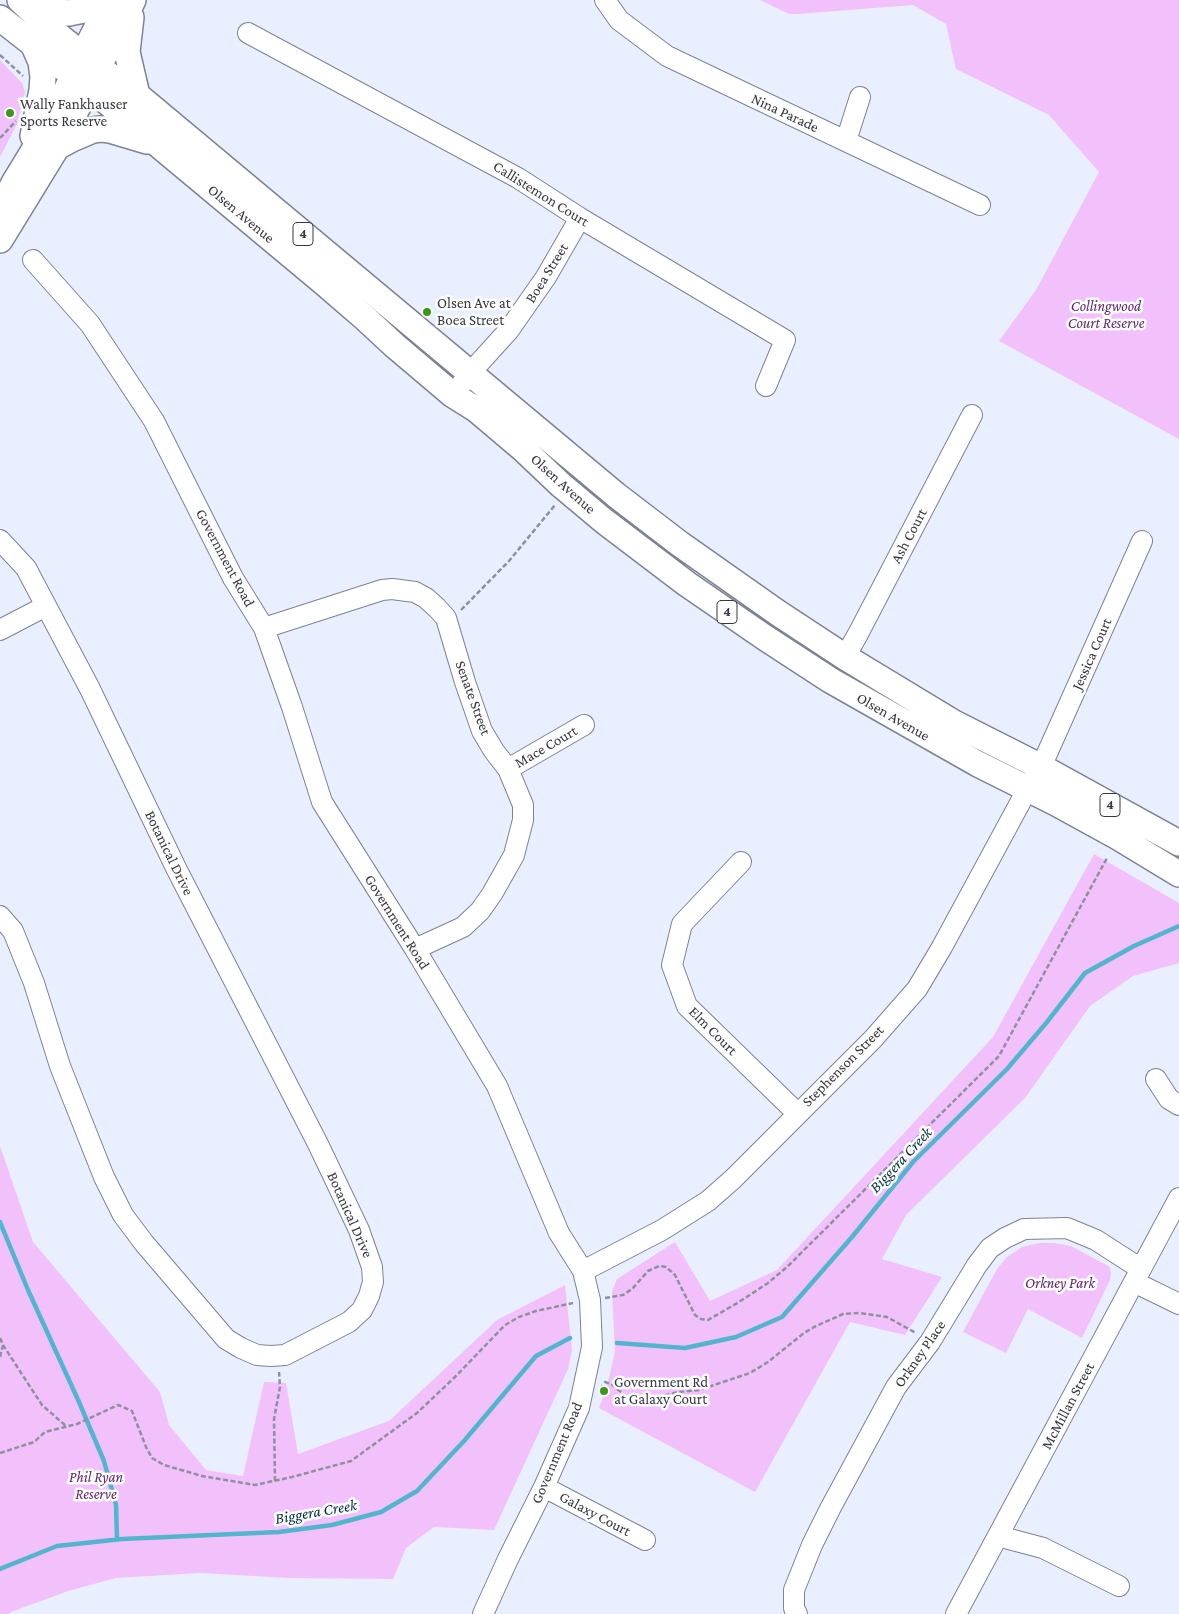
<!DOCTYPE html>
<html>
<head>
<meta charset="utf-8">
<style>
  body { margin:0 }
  canvas { display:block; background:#e9efff }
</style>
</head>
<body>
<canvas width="1179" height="1614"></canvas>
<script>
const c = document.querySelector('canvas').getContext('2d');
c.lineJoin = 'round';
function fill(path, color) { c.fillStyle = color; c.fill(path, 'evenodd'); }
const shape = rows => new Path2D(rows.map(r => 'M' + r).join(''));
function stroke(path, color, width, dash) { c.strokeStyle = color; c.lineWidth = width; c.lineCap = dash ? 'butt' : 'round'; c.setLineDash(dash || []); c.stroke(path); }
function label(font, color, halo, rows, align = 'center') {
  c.font = font + ' "Crimson Pro",serif'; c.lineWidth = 5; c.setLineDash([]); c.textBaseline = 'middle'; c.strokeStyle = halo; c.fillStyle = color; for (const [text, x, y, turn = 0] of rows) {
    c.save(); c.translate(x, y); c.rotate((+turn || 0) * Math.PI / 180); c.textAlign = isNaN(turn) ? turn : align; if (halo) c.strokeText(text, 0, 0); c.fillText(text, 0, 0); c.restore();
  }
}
fill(shape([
  [760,0,1179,0,1179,439,999,341,1036,290,1099,172,1049,115,956,69,946,24,913,5,797,14,789,14],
  [0,60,22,83,25,92,17,124,0,157],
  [1094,854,1179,903,1179,963,1133,976,1090,1006,1025,1098,906,1215,882,1259,942,1277,905,1335,850,1322,755,1492,599,1408,607,1386,615,1352,612,1291,617,1279,675,1242,710,1301,777,1270,993,1037],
  [0,1146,33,1242,160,1392,169,1425,206,1470,243,1476,264,1382,286,1383,298,1454,389,1421,497,1320,565,1285,572,1350,568,1369,494,1530,434,1527,406,1548,393,1579,289,1578,200,1573,116,1578,68,1591,11,1612,8,1614,0,1614],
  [1039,1243,1054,1243,1071,1246,1110,1267,1111,1273,1110,1280,1082,1338,1028,1309,1006,1353,963,1332,997,1269,1007,1257,1022,1247]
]), '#f2c1fc');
stroke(shape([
  [0,1222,28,1290,79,1402,104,1461,116,1505,117,1539],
  [617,1343,685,1348,736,1337,782,1317,852,1237,913,1162,1007,1069,1047,1022,1085,973,1134,946,1179,926],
  [0,1569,57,1546,122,1539,279,1532,332,1525,381,1512,417,1491,464,1441,536,1356,570,1338]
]), '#52b5ce', 4.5);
const minor = shape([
  [605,0,619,20,667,56,980,205],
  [248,33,518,178,580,218,785,340,766,386],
  [846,141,860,97],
  [33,260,90,324,154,421,233,578,264,628,292,707,322,802,415,949,497,1086,559,1233,583,1271,590,1300,592,1347,579,1408,544,1487,508,1559,483,1614],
  [453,395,470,373,509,330,546,277,580,218],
  [0,540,26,568,90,689,176,868,318,1144,359,1230,372,1267,373,1282,369,1296,362,1310,349,1322,285,1355,271,1356,257,1355,241,1348,226,1339,144,1243,123,1215,104,1177,60,1066,34,983,13,931,0,916],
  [264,628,382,590,392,589,415,592,426,598,437,608,446,618,465,682,482,731,494,751,508,769,523,805,523,820,514,855,492,894,480,911,463,927,415,949],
  [0,630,46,606],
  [845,657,858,634,972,415],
  [508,769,584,725],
  [741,862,682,924,672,965,687,1006,797,1113],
  [1156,1079,1169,1099,1179,1105],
  [583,1271,662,1230,708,1201,733,1179,873,1039,917,989,942,947,1027,790,1041,767,1142,541],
  [1134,1282,1179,1304],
  [544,1487,645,1540],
  [998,1536,1043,1548,1119,1586],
  [797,1614,794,1608,794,1590,812,1545,831,1507,896,1387,930,1342,977,1265,990,1248,1005,1238,1024,1229,1067,1228,1096,1240,1141,1269],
  [956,1614,1179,1198]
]);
const major = shape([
  [20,0,60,37,99,68,137,95,616,495,680,544,778,613,845,657,954,723,1041,767,1179,843],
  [26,1,60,12,69,13,89,9,104,0],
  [131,17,127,52,137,95],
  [0,18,107,102,323,282,366,319,394,345,453,395,477,410,523,449,561,485,604,521,687,584,764,637,830,680,978,764,1056,803,1118,837,1179,874],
  [33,136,42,90,43,77,41,62,34,46],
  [57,147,72,139,93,130,101,129,110,130,147,141],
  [0,211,14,183,42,137,63,97,83,55,111,0],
  [0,240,57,147,133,0]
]);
stroke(minor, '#7d8394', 22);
stroke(major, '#7d8394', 28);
stroke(shape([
  [0,55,23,76],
  [0,138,16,121],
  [461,610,509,561,555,505],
  [605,1298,623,1295,632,1289,648,1271,659,1266,666,1267,675,1275,695,1315,701,1319,708,1320,739,1302,768,1283,787,1267,999,1056,1107,858],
  [0,1338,3,1345,42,1405,66,1426],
  [0,1357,3,1345],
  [601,1386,604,1387,605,1382,611,1384,631,1400,641,1402,678,1392,699,1390,750,1373,768,1362,804,1333,816,1326,843,1314,860,1313,887,1317,916,1333],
  [0,1453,34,1442,45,1432,77,1424,118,1405,132,1411,146,1447,152,1458,164,1465,202,1476,255,1485,292,1477,351,1461,417,1413,456,1376,505,1325,519,1317,536,1311,573,1303],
  [275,1481,274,1419,280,1387,279,1372]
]), '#8d919d', 2.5, [5, 2.5]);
stroke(minor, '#fff', 20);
stroke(major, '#fff', 25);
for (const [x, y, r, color] of [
  [10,113,5,"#3b9715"],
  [427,312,5,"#3b9715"],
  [604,1391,5,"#3b9715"]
]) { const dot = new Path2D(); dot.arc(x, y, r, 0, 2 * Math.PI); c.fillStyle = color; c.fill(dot); stroke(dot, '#fdfdfd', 2); }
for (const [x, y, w] of [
  [303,234,20],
  [727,612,20],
  [1110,805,20]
]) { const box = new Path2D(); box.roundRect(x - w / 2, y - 11.5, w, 23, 4); c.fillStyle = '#fdfdfd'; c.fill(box); stroke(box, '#35383f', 1); }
label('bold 14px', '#35383f', null, [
  ["4",303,234],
  ["4",727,612],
  ["4",1110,805]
]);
label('15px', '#35383f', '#fdfdfd', [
  ["Wally Fankhauser",20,104],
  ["Sports Reserve",20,121],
  ["Olsen Ave at",437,303],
  ["Boea Street",437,320],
  ["Government Rd",614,1382],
  ["at Galaxy Court",614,1399]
], 'left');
label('15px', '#35383f', '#fdfdfd', [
  ["Nina Parade",785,113,25],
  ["Callistemon Court",541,194,32],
  ["Olsen Avenue",241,214,40],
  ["Boea Street",547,273,-58],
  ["Olsen Avenue",563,484,42],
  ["Ash Court",909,536,-62],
  ["Government Road",225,558,62],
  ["Jessica Court",1092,654,-66],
  ["Senate Street",473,698,70],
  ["Olsen Avenue",893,717,30],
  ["Mace Court",546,747,-30],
  ["Botanical Drive",169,853,64],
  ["Government Road",397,922,58],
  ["Elm Court",713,1031,45],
  ["Stephenson Street",843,1066,-45],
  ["Botanical Drive",350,1215,66],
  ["Orkney Place",920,1354,-55],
  ["McMillan Street",1068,1406,-62],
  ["Government Road",557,1453,-67],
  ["Galaxy Court",595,1514,28]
]);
label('italic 15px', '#5f256b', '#fdfdfd', [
  ["Collingwood",1106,306],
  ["Court Reserve",1106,323],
  ["Orkney Park",1060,1283],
  ["Phil Ryan",96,1477],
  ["Reserve",96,1494]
]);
label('italic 16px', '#00303a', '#fdfdfd', [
  ["Biggera Creek",901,1160,-47],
  ["Biggera Creek",316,1512,-10]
]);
</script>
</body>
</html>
